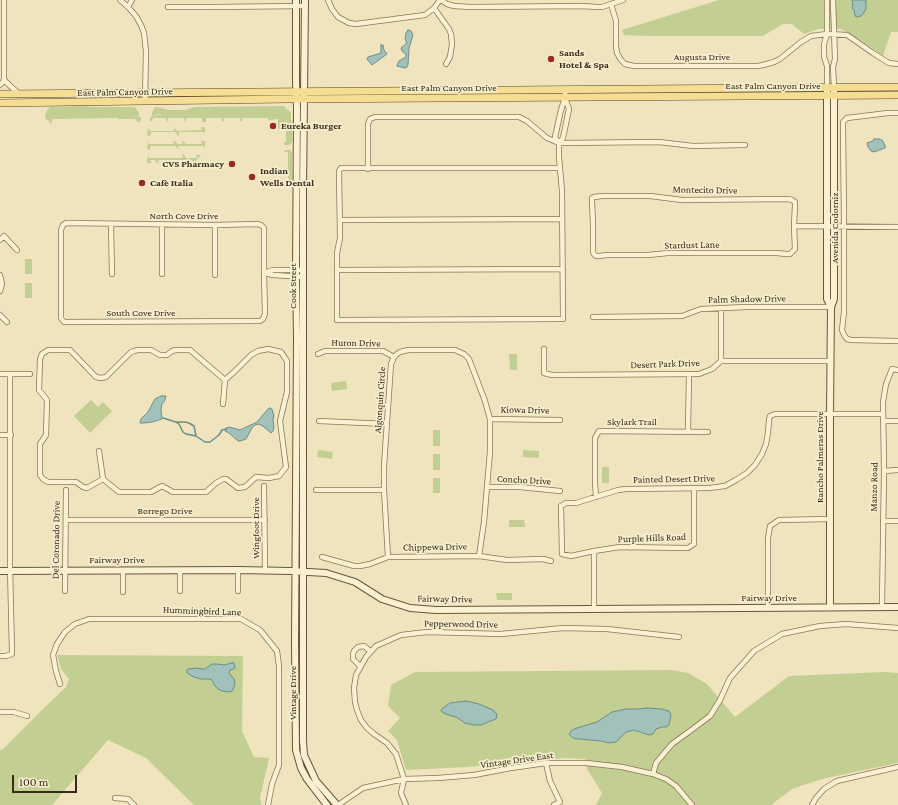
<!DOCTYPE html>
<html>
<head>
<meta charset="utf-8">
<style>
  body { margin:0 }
  #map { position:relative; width:898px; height:805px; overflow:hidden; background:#f0e4be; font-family:"Crimson Pro",serif }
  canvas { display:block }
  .scale { position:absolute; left:12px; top:775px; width:65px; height:18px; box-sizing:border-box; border:2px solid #372b1c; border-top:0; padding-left:5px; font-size:12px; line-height:14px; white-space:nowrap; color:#372b1c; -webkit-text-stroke:3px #f7eece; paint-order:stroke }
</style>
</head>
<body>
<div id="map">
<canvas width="898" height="805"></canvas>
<div class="scale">100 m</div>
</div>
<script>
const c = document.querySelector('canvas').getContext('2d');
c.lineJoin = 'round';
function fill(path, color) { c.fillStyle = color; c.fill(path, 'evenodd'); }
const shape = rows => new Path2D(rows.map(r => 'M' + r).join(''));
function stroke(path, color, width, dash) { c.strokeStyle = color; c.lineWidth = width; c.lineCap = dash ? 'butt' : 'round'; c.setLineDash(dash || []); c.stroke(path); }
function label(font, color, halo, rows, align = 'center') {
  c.font = font + ' "Crimson Pro",serif'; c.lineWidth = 3.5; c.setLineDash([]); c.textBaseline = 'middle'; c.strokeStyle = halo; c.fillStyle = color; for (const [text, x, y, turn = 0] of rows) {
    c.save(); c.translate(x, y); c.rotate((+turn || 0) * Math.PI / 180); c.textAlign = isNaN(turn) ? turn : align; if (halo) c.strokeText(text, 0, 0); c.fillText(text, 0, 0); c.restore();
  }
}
fill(shape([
  [719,0,898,0,898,32,891,32,883,56,871,47,841,29,818,29,804,34,792,24,783,24,763,36,649,36,624,35,622,30],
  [81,106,93,107,134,107,136,108,136,109,139,113,139,116,131,116,141,117,141,120,139,122,137,122,136,119,119,119,118,118,52,119,52,123,50,123,48,120,45,119,46,112,50,107],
  [285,106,285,108,291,112,291,120,292,120,292,142,289,145,284,145,284,142,286,142,286,130,278,129,278,119,268,120,268,118,242,118,242,121,240,121,240,118,224,118,224,121,222,122,222,118,206,118,206,122,202,122,202,118,186,118,186,121,185,122,184,118,168,118,168,121,167,122,166,118,153,118,152,121,150,121,150,117,162,114,160,114,152,116,152,112,154,109,155,107,162,108,169,110,186,110,194,107],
  [174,127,177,131,202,130,201,127,204,127,205,128,205,134,203,132,179,132,179,135,178,136,176,132,151,132,151,136,150,134,150,136,147,135,148,128,150,131,174,131],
  [173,141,175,141,177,144,183,144,182,141,183,141,186,144,202,144,201,141,204,141,205,142,205,148,203,146,178,146,179,150,175,146,150,146,151,149,150,148,150,150,148,149,147,148,148,142,149,144,174,144],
  [285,150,290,150,292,153,292,185,290,187,284,186,288,185,288,152,284,152],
  [184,154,186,158,197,158,196,155,201,155,194,163,192,160,158,160,159,163,157,163,155,160,150,160,152,163,151,161,151,163,148,163,147,162,148,155,149,158,183,158,182,155],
  [25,259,32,259,32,274,25,274],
  [25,283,32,283,32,298,25,298],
  [509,354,517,354,517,370,510,370],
  [346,381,347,389,332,391,331,383],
  [91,400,98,407,103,402,112,411,90,433,74,416],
  [433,430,440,430,440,446,433,446],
  [318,450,333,452,332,459,317,457],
  [523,450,539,451,539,458,523,457],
  [433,454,440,454,440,470,433,470],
  [602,467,609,467,609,483,602,483],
  [433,478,440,478,440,493,433,493],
  [509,520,524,520,525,527,509,527],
  [496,593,512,593,512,600,497,600],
  [57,655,243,656,242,731,254,757,269,758,260,798,262,805,194,805,146,758,108,740,52,805,0,805,0,750,3,749,43,709,66,687,69,679,61,669],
  [671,670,688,673,707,684,735,717,789,676,884,672,898,673,898,763,822,779,792,789,771,805,596,805,602,793,587,769,585,759,566,758,513,762,468,767,406,770,397,740,388,731,400,718,388,706,391,685,415,672]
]), '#c3ce92');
const water = shape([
  [852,0,866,0,866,9,863,14,861,16,857,17,855,16,854,10,852,8,853,5,852,0],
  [408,30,411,31,413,35,409,48,408,65,407,67,405,68,397,66,397,65,399,61,406,57,406,54,402,51,401,48,407,43,405,39,406,33,408,30],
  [381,45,383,45,384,50,387,54,372,65,367,59,368,57,381,53,381,45],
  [874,139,879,139,882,140,885,145,885,148,874,152,871,151,868,147,867,143,873,141,874,139],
  [161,396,166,396,165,400,162,404,161,409,162,419,152,422,144,423,140,423,141,419,148,412,155,399,161,396],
  [270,408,272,409,274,416,273,419,274,428,273,431,271,433,264,427,261,425,258,424,255,425,252,428,246,439,240,441,238,441,229,433,225,431,226,428,229,427,240,430,257,422,268,409,270,408],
  [232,663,234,663,235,667,234,669,230,670,229,673,234,679,235,683,233,690,230,692,222,691,218,689,215,686,212,680,209,679,201,679,194,677,187,673,187,670,188,669,196,668,203,669,205,669,212,664,217,664,224,665,232,663],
  [466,701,479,704,493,710,497,714,496,719,488,722,481,725,474,725,465,723,456,717,446,714,442,712,441,710,443,708,450,703,466,701],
  [647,708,661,709,669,711,671,715,669,725,666,727,662,727,656,729,653,734,649,735,634,730,626,732,616,742,609,743,601,741,579,739,573,738,569,734,572,730,577,728,597,722,612,712,626,709,638,709,647,708]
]);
fill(water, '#a2c1ba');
stroke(water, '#698f88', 1);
stroke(shape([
  [163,418,176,422,185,422,189,423,194,426,196,436],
  [176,422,179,424,183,432,186,434,196,436,205,442,210,442,219,435,222,430,226,429]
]), '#698f88', 1.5);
const street = shape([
  [120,0,128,7,136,16,141,25,144,33,146,51,145,101],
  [328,0,332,9,338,17,349,23,356,24,425,15,434,8,440,0],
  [441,0,447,4,454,6,470,7,582,6,597,7,602,7,623,0],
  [827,0,827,34,824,44,824,57,827,66,827,88],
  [833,0,835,59,833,67,834,87],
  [611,4,616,21,616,46,617,53,621,60,625,64,634,66,758,66,763,65,774,62,780,59,801,42,811,36,827,34,847,35,873,53,889,63,898,64],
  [128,7,132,0],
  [168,7,211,7,305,6],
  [434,8,449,29,451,34,452,44,450,57,446,64],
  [4,79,6,82,18,93],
  [0,85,3,82,4,79,4,0],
  [898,113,888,113,847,118,843,122,844,226,844,312,842,330,844,335,847,339,851,340,898,341],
  [559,143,555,137,561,110,565,98],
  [559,168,341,168,339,171,340,238,337,253,337,320,563,319,562,191,559,157,559,143,563,138,569,109,565,98,565,90],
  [368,169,368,124,370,119,375,117,519,117,527,121,547,138,559,143,659,142,693,146,745,145],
  [602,196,650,196,682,200,789,199,792,200,795,202,795,205,794,226,795,249,790,254,786,254,777,253,668,253,648,255,607,255,599,256,596,256,594,254,593,252,593,224,592,201,592,198,594,197,602,196],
  [340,220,562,219],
  [66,223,215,225,257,224,261,225,264,228,264,273,265,314,263,319,260,321,64,322,61,318,61,230,63,225,66,223],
  [111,224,112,274],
  [162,225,162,274],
  [794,226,898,227],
  [0,240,4,236,17,250],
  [337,270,563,269],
  [264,273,273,275,303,277],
  [264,273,273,270,303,270],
  [0,275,2,284,0,291],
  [215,275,215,225],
  [721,308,721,361],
  [0,315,7,322],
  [593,317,682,316,701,309,747,307,831,307],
  [268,349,281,352,287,361,287,392,280,421,286,467,279,476,269,478,256,477,245,487,238,488,226,479,223,479,216,483,206,492,173,492,162,486,151,492,119,492,103,479,87,488,83,487,76,482,48,482,43,479,40,475,40,444,46,435,47,400,39,390,40,359,42,354,48,350,70,350,96,377,101,378,106,377,131,352,134,351,138,350,151,350,160,355,167,355,172,351,176,350,190,350,225,380,234,372,251,355,258,351,268,349],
  [544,349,544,373,552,375,699,374,712,369,721,361,831,361],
  [318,354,325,351,383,351,394,357],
  [0,374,30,374],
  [223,404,225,380],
  [490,419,560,420],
  [319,421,387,424],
  [883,421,898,421],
  [688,431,689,374],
  [0,435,11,435],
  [99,451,103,479],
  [884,471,898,470],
  [264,486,265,571],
  [487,487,520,487,560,491],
  [694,489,694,544,688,548,620,547,594,551,571,556,562,554,561,506,566,503,576,503,618,490,626,489,709,488,725,486,736,480,747,473,755,465,762,454,766,444,768,433,769,420,770,416,775,414,883,414],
  [316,490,384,490],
  [596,497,595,482,595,438,599,431,708,432],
  [66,520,265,520],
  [883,521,898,521],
  [594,551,594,609],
  [322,557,354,566,360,566,370,564,388,557,479,556,507,560,543,559,551,561],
  [388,557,384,490,384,466,391,364,394,357,397,354,400,352,408,350,455,350,464,354,469,359,485,401,490,419,490,452,484,522,479,556],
  [238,570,238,591],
  [65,591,66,490],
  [180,591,180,571],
  [123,592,123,571],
  [882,607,884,471,883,402,886,384,892,369,898,370],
  [768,608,768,538,770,526,779,520,830,519],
  [0,656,6,656,12,654,10,566,10,374],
  [360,666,353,659,353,654,354,651,358,647,364,646,370,651],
  [60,684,56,671,53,655,57,644,65,632,75,624,89,619,241,619,260,630,277,651,279,666,279,765,272,784,268,805],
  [0,712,14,712,27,716],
  [546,763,550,781,560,802,554,805],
  [653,774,656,763,672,744,690,731,710,716,720,700,730,678,754,651,782,634,820,626,846,624,898,628],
  [115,798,128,799,134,805],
  [338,805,363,788,404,779,438,778,474,775,511,768,546,763,586,763,622,767,653,774,666,779,676,786,692,805],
  [406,805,401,793,404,779,396,754,387,743,374,734,367,728,361,720,357,710,355,702,354,688,356,675,366,657,376,646,401,635,427,632,501,634,563,628,607,629,679,637],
  [812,805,816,798,824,789,837,781,898,767]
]);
const secondary = shape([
  [296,0,296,81,297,108,296,276,297,338,295,642,296,750,301,768,307,779,327,805],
  [305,0,303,190,303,741,304,755,316,781,337,805],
  [827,88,827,299,831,307],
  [0,571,238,570,291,571,326,573,355,582,382,599,410,608,436,610,898,607],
  [830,607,830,414,831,307,834,299,834,87]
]);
const primary = shape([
  [0,94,898,87],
  [0,103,288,99,898,95]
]);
stroke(street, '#897456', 6);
stroke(secondary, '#6a553a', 8);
stroke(primary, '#56422b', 8);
stroke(street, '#faf1d2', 4.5);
stroke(secondary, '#faf1d2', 6);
stroke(primary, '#f5dd94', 7);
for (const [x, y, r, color] of [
  [551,59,4,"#9a2b24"],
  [273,126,4,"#9a2b24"],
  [232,164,4,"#9a2b24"],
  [252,177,4,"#9a2b24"],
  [142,183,4,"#9a2b24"]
]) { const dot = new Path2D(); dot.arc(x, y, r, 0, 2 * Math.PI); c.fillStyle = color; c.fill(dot); stroke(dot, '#f7eece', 1.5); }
label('bold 10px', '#372b1c', '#f7eece', [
  ["Sands",559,53],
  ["Hotel & Spa",559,65],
  ["Eureka Burger",281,126],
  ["CVS Pharmacy",224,164,"right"],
  ["Indian",260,171],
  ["Wells Dental",260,183],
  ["Cafè Italia",150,183]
], 'left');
label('10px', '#372b1c', '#f7eece', [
  ["Augusta Drive",702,57],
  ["East Palm Canyon Drive",773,86],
  ["East Palm Canyon Drive",449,88],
  ["East Palm Canyon Drive",125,92,-1],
  ["Montecito Drive",705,190,1],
  ["North Cove Drive",184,216],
  ["Avenida Codorniz",835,228,-90],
  ["Stardust Lane",692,245,-1],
  ["Cook Street",293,286,-90],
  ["Palm Shadow Drive",747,299,-1],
  ["South Cove Drive",141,313],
  ["Huron Drive",356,343,1],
  ["Desert Park Drive",665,364,-2],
  ["Algonquin Circle",380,400,-86],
  ["Kiowa Drive",525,410,1],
  ["Skylark Trail",632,422],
  ["Rancho Palmeras Drive",820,457,-90],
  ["Painted Desert Drive",674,479,-1],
  ["Concho Drive",524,480,3],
  ["Manzo Road",874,487,-89],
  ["Borrego Drive",165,511],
  ["Wingfoot Drive",256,528,-90],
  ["Purple Hills Road",652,538,-2],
  ["Del Coronado Drive",56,540,-89],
  ["Chippewa Drive",435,547,-1],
  ["Fairway Drive",117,560],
  ["Fairway Drive",769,598],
  ["Fairway Drive",445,599,1],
  ["Hummingbird Lane",202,611,2],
  ["Pepperwood Drive",461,624,1],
  ["Vintage Drive",293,693,-90],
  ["Vintage Drive East",517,760,-8]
]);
</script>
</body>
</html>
